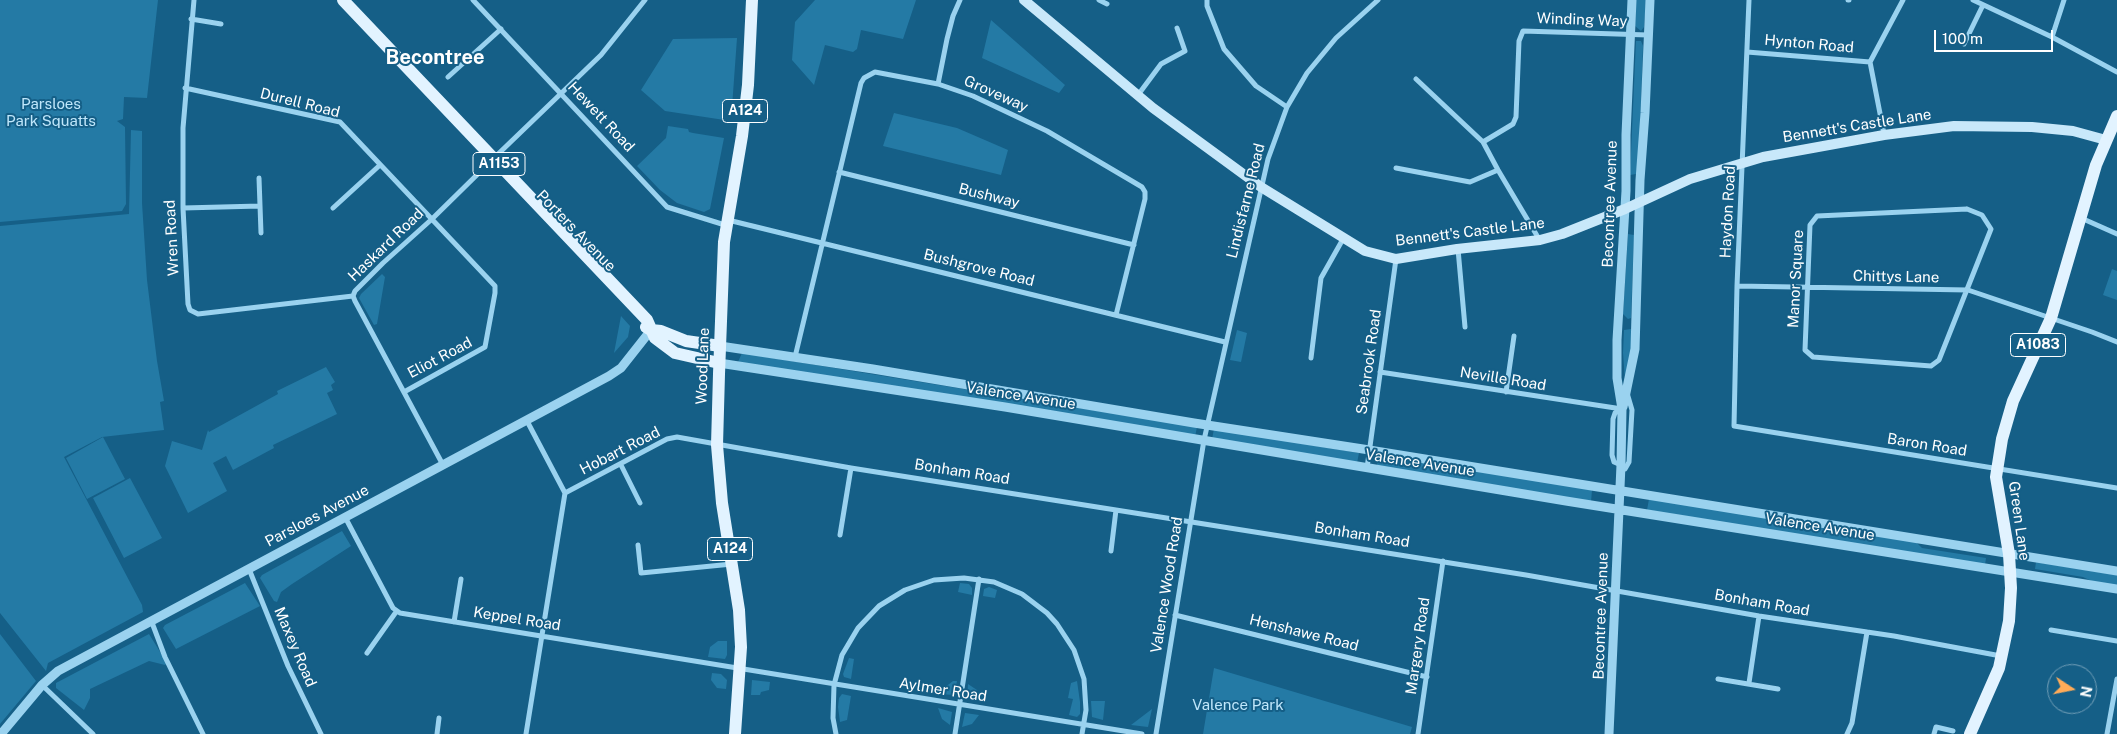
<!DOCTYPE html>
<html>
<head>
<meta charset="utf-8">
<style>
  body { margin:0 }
  #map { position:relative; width:2117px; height:734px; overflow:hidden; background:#155f87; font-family:"Public Sans",sans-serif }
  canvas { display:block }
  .north { position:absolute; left:2047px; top:664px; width:50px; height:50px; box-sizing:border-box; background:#155f87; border:1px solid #739fb7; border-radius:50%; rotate:101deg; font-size:14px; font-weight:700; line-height:20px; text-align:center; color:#fff }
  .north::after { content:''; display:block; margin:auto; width:18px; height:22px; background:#ffab58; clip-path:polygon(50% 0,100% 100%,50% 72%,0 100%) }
  .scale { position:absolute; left:1934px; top:30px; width:119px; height:22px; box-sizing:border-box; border:2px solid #fff; border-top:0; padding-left:6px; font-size:15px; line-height:18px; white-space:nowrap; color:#fff; -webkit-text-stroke:4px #155f87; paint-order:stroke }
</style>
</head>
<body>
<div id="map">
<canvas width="2117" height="734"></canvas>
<div class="north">N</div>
<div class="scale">100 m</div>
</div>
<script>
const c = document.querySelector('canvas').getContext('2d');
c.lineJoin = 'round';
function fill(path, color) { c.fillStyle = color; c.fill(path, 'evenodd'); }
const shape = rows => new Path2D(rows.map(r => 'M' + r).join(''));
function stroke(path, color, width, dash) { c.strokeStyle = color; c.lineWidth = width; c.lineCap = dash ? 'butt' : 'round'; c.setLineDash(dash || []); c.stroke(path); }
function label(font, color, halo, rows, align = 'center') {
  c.font = font + ' "Public Sans",sans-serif'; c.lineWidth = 4; c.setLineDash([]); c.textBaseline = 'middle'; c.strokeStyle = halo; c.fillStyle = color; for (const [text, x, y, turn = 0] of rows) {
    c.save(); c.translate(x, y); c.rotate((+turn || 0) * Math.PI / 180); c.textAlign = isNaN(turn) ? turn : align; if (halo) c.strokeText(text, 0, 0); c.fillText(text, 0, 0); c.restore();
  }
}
fill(shape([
  [0,0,158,0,147,98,124,97,123,119,117,121,125,127,126,204,122,211,0,222],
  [815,0,916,0,903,39,861,30,857,49,853,52,825,45,814,85,792,60,795,22],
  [1636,0,1646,0,1644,27,1641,31,1635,26],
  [991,20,1065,85,1059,93,982,58],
  [737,38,731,121,665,111,641,90,673,39],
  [1636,41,1641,41,1643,46,1639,157,1636,174,1630,175],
  [894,113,957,128,1008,150,1001,175,883,146],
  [668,126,688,129,689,132,693,133,724,138,710,209,704,212,677,203,660,190,637,166,666,138],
  [131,130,142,131,142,203,147,280,157,361,164,401,160,402,164,430,102,437,64,457,142,605,143,612,48,663,46,671,0,613,0,226,129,214],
  [1628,234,1634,235,1631,318,1628,319,1623,314],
  [2112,269,2117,271,2117,300,2103,295],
  [382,274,385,277,377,324,374,325,359,298,361,294],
  [621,316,630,326,628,337,614,353],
  [1631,329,1631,353,1625,380,1623,353,1624,330],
  [1237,330,1247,333,1241,362,1230,360],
  [742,353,1197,427,1195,437,738,362],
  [326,367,335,382,331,385,333,390,327,393,337,414,273,445,274,448,233,470,226,456,213,463,227,491,188,513,165,466,172,441,202,450,208,430,209,432,278,394,277,391],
  [1214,429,1359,453,1357,463,1212,439],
  [103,437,125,479,87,499,66,458],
  [1378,455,1592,490,1591,502,1377,466],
  [130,478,162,538,124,558,93,498],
  [1649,499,1916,542,1922,548,1986,558,1985,565,1647,510],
  [342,531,351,546,292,584,281,592,277,602,274,601,260,578,262,575],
  [2036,562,2117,575,2117,587,2098,584,2083,577,2035,569],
  [245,583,260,606,176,649,163,628,165,625],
  [960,583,969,584,972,588,972,595,958,592],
  [989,587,997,590,995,598,983,596,984,589],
  [0,634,36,681,0,724],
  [149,634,167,663,165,665,149,661,90,689,90,698,84,710,56,688,56,683],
  [718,641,727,641,727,655,725,659,708,657,710,647],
  [849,658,854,659,851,679,844,677,843,674],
  [1214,668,1412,727,1410,734,1203,734],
  [712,673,721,674,727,680,726,689,717,688,711,680],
  [752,680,770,682,769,690,761,692,760,695,751,695],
  [953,681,957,681,954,695,940,694,944,688],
  [1077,681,1080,702,1080,714,1077,717,1069,715,1073,699,1068,698,1071,683],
  [968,684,977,690,981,701,967,698],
  [842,694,851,696,847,720,840,722,838,707,839,698],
  [1091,701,1105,701,1103,720,1092,717],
  [938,708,952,712,950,725,942,719],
  [1152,709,1148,727,1131,725],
  [965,713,979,715,972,724,962,727]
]), '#247aa5');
stroke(shape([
  [194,0,183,128,183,208,188,304,190,310,198,314,353,296],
  [473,0,667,207,725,225],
  [1099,0,1107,4],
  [1207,0,1207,6,1224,49,1256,86,1287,107],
  [1749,0,1737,286,1734,426,2117,488],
  [1848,0,1849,0],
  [1973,0,2052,37,2117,72],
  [191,19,221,24],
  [2052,37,2064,0],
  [1964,44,1983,5],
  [1747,52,1870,62],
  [448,77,501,29],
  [1416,79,1483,142,1498,170,1539,239],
  [938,84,947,39,953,16,960,0],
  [185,88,340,122,495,286,495,293,485,347,404,392],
  [1138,95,1161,64,1185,51,1177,28],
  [1884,134,1870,62,1903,0],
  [1483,142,1513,124,1516,117,1519,41,1523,31,1648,35],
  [494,158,601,55,645,0],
  [1396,168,1470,182,1498,170],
  [839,172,1134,245],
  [259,178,261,233],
  [183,208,260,206],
  [333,208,380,165],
  [1967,209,1982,215,1991,229,1939,360,1931,366,1813,357,1805,350,1810,225,1817,216,1967,209],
  [2081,218,2117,234],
  [728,220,1225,342],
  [1458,249,1465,327],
  [1737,286,1968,290,2092,332,2117,342],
  [795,357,861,83,864,78,875,72,938,84,973,96,1047,131,1142,187,1145,192,1145,199,1116,315],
  [1311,358,1321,278,1343,239],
  [1380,372,1622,409],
  [1506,392,1514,336],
  [443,465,355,301,353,296,355,291,383,263,432,219,489,163],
  [621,465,640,503],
  [1621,465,1614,462,1612,455,1613,419,1615,413,1622,409],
  [1367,468,1396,259],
  [1621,469,1625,469,1629,462,1632,410,1627,393],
  [565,493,667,439,677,437,851,468,1526,575,1759,616,1894,636,2001,656],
  [345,517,393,608,400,613,1142,734],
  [840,535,851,468],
  [638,545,641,573,732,564],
  [1111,551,1116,510],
  [249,569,288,666,321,734],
  [1175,615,1427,677],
  [151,620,165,657,203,734],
  [454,622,461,579],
  [2051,630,2117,641],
  [367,653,396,612],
  [1718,679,1778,689],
  [1749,683,1759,616],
  [42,685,93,734],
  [437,734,439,718],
  [526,734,565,493,527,421],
  [836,734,833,718,834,685,842,655,858,628,879,606,905,590,934,580,964,578,994,582,1022,594,1047,613,1057,624,1074,650,1084,679,1086,710,1082,734],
  [955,734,979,579],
  [1156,734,1204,440,1268,159,1287,107,1307,73,1336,38,1378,0],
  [1418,734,1443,561],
  [1847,734,1852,723,1867,632],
  [1934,734,1936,727,1953,731],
  [2107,734,2117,679]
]), '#9ad2ef', 5);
stroke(shape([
  [720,346,873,369,1194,423,1363,449,2117,571],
  [719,363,1005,407,1566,501,2117,589],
  [1623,407,1635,349,1640,180,1645,113,1650,0],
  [1,734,42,685,58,671,609,376,621,368,651,330],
  [1609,734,1621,465,1622,409,1617,378,1617,340,1626,191,1626,135,1632,0]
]), '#9ad2ef', 9);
stroke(shape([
  [1024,0,1153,108,1261,187,1365,251,1396,259,1457,249,1540,240,1562,234,1625,209,1690,179,1763,157,1884,135,1954,126,2032,127,2073,131,2106,140]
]), '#c8e8fa', 10);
stroke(shape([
  [343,0,647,320,655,338,675,353,719,363],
  [646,327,651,330,661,331,686,341,720,346],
  [735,734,741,647,739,610,722,503,717,445,719,374,724,242,742,136,748,85,752,0],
  [1970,734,1999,668,2009,621,2011,588,2009,554,1996,477,2002,439,2013,401,2051,318,2096,165,2117,116]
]), '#e2f3ff', 12);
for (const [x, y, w] of [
  [745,111,45],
  [499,164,52],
  [2038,345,55],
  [730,549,45]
]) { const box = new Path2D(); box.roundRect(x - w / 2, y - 11.5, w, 23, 4); c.fillStyle = '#155f87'; c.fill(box); stroke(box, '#fff', 1); }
label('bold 14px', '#fff', null, [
  ["A124",745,111],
  ["A1153",499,164],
  ["A1083",2038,345],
  ["A124",730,549]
]);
label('15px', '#fff', '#155f87', [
  ["Winding Way",1582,20,2],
  ["Hynton Road",1809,44,5],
  ["Groveway",996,94,24],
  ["Durell Road",300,103,14],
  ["Hewett Road",601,117,47],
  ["Bennett's Castle Lane",1857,126,-9],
  ["Bushway",989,196,14],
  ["Lindisfarne Road",1246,201,-76],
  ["Becontree Avenue",1610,204,-88],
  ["Haydon Road",1728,212,-87],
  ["Porters Avenue",576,231,46],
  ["Bennett's Castle Lane",1470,232,-7],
  ["Wren Road",172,238,-93],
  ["Haskard Road",386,245,-44],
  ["Bushgrove Road",979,268,14],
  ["Chittys Lane",1896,277,1],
  ["Manor Square",1796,279,-87],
  ["Eliot Road",440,358,-28],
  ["Seabrook Road",1369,362,-82],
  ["Wood Lane",703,366,-88],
  ["Neville Road",1503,379,9],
  ["Valence Avenue",1021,396,9],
  ["Baron Road",1927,445,9],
  ["Hobart Road",620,451,-27],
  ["Valence Avenue",1420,463,9],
  ["Bonham Road",962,472,9],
  ["Parsloes Avenue",317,516,-28],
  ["Green Lane",2019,521,82],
  ["Valence Avenue",1820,527,9],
  ["Bonham Road",1362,535,9],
  ["Valence Wood Road",1167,585,-81],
  ["Bonham Road",1762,603,10],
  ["Becontree Avenue",1601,616,-88],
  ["Keppel Road",517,619,9],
  ["Henshawe Road",1304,633,14],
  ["Margery Road",1418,646,-82],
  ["Maxey Road",295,647,67],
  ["Aylmer Road",943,690,9]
]);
label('15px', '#c0e7fb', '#155f87', [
  ["Parsloes",51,104],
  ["Park Squatts",51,121],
  ["Valence Park",1238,705]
]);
label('bold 20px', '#fff', '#155f87', [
  ["Becontree",435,58]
]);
</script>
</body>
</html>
